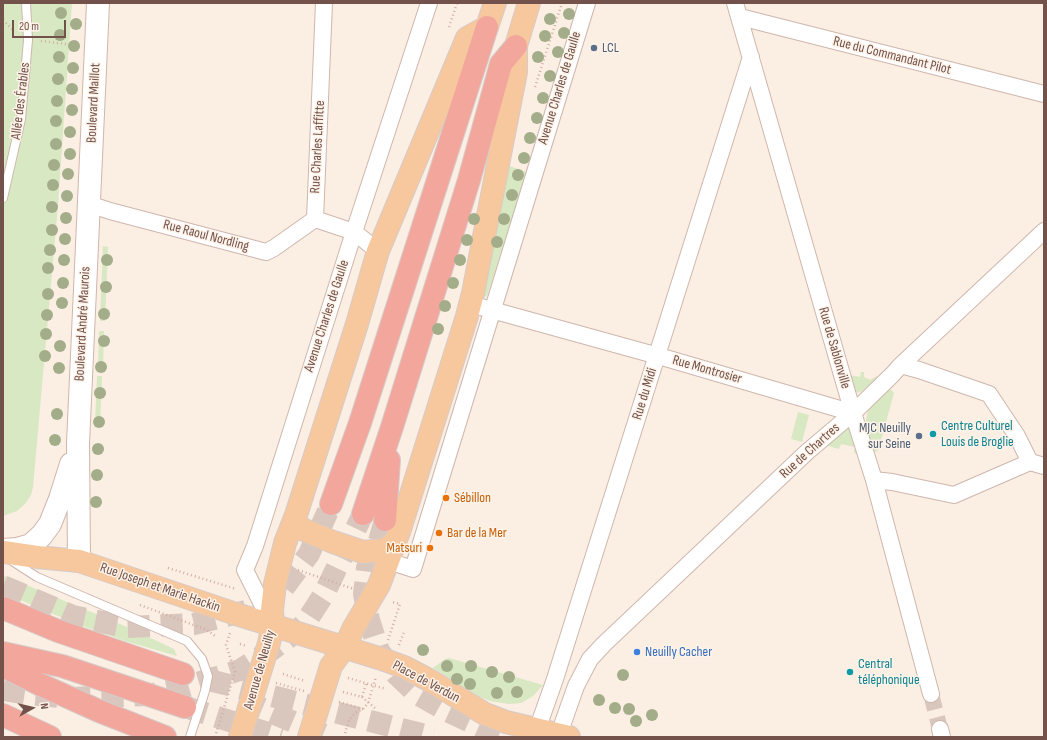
<!DOCTYPE html>
<html>
<head>
<meta charset="utf-8">
<style>
  body { margin:0 }
  #map { position:relative; width:1047px; height:740px; overflow:hidden; background:#fbeee3; font-family:"Sofia Sans Condensed",sans-serif }
  canvas { display:block }
  .frame { position:absolute; inset:0; border:4px solid #72524a; pointer-events:none }
  .north { position:absolute; left:12px; top:688px; width:40px; height:40px; -webkit-text-stroke:3px #fef3e9; paint-order:stroke; rotate:82deg; font-size:11px; font-weight:700; line-height:16px; text-align:center; color:#72524a }
  .north::after { content:''; display:block; margin:auto; width:14px; height:18px; background:#72524a; clip-path:polygon(50% 0,100% 100%,50% 72%,0 100%) }
  .scale { position:absolute; left:12px; top:20px; width:54px; height:18px; box-sizing:border-box; border:2px solid #72524a; border-top:0; padding-left:5px; font-size:12px; line-height:14px; white-space:nowrap; color:#72524a; -webkit-text-stroke:3px #fef3e9; paint-order:stroke }
</style>
</head>
<body>
<div id="map">
<canvas width="1047" height="740"></canvas>
<div class="frame"></div>
<div class="north">N</div>
<div class="scale">20 m</div>
</div>
<script>
const c = document.querySelector('canvas').getContext('2d');
c.lineJoin = 'round';
function fill(path, color) { c.fillStyle = color; c.fill(path, 'evenodd'); }
const shape = rows => new Path2D(rows.map(r => 'M' + r).join(''));
function stroke(path, color, width, dash) { c.strokeStyle = color; c.lineWidth = width; c.lineCap = dash ? 'butt' : 'round'; c.setLineDash(dash || []); c.stroke(path); }
function label(font, color, halo, rows, align = 'center') {
  c.font = font + ' "Sofia Sans Condensed",sans-serif'; c.lineWidth = 3; c.setLineDash([]); c.textBaseline = 'middle'; c.strokeStyle = halo; c.fillStyle = color; for (const [text, x, y, turn = 0] of rows) {
    c.save(); c.translate(x, y); c.rotate((+turn || 0) * Math.PI / 180); c.textAlign = isNaN(turn) ? turn : align; if (halo) c.strokeText(text, 0, 0); c.fillText(text, 0, 0); c.restore();
  }
}
fill(shape([
  [3,3,72,3,58,205,33,487,31,495,25,504,17,511,3,516],
  [506,165,527,172,487,296,484,297,482,297],
  [103,246,108,247,105,321,100,321],
  [99,331,104,331,103,369,98,369],
  [861,372,864,372,864,377,870,380,877,376,878,377,861,392,854,393,850,375,860,377],
  [97,376,102,376,100,425,95,425],
  [889,387,894,393,878,451,872,452,867,432,866,420,868,412,872,403],
  [798,412,809,415,802,442,791,439],
  [848,426,850,427,860,455,854,453,855,447,841,444,839,449,825,445],
  [5,576,134,630,174,649,177,656,125,641,77,624,6,594,3,592,3,579],
  [449,658,543,685,533,696,521,703,509,704,490,701,480,697,433,668,445,659]
]), '#d7e8c2');
stroke(shape([
  [931,694,940,729]
]), '#d9c7bd', 16, [16, 8]);
stroke(shape([
  [385,520,379,541,367,568,364,594,369,620,379,651,396,674,417,694,449,712,482,727,509,737],
  [3,586,73,616,126,627,194,624,246,611,282,590,309,554,331,504],
  [209,680,433,737],
  [3,690,28,694,72,698,147,695,178,689,240,670,273,649,296,632,306,622,324,594,363,514],
  [242,700,329,737],
  [185,707,281,737]
]), '#d9c7bd', 22, [22, 11]);
const lane = shape([
  [3,198,21,119,28,40,26,3],
  [9,559,37,577,187,641,202,659,208,676,205,691,190,737]
]);
const street = shape([
  [735,3,853,413,874,480,931,694],
  [740,17,1044,94],
  [89,204,110,211,266,252,274,248,315,219],
  [315,219,324,3],
  [315,219,354,232,378,251],
  [481,307,669,359,853,413],
  [901,365,919,370,989,394,1017,436,1030,462],
  [874,480,892,482,954,495,1030,462,1044,466],
  [388,561,413,569,587,3],
  [271,622,245,570,255,546,354,232,429,3],
  [940,729,942,737],
  [537,730,555,679,751,57],
  [559,734,576,686,590,659,604,644,807,452,853,413,892,375,901,365,1044,231]
]);
const secondary = shape([
  [3,550,17,549,31,545,42,535,50,524,60,499,71,464],
  [79,561,78,443,98,3]
]);
const primary = shape([
  [296,515,296,523,302,529,333,542,363,552,384,550,394,543],
  [3,552,37,557,79,561,236,614,382,659,404,667,429,680,485,714,506,722,569,737],
  [240,737,269,643,273,625,272,610,275,584,285,543,296,515,357,324,378,251,467,38,487,27,495,3],
  [309,737,331,666,345,647,353,629,379,585,400,529,467,316,473,293,516,72,516,46,529,3]
]);
const highway = shape([
  [331,504,360,423,487,27],
  [363,514,392,427,469,180,501,64,516,46],
  [385,520,389,460],
  [3,608,58,631,183,674],
  [3,653,62,666,185,707],
  [3,666,39,684,99,711,165,737],
  [3,715,50,737]
]);
stroke(lane, '#ceb7ad', 10);
stroke(street, '#ceb7ad', 18);
stroke(secondary, '#d1b6ab', 24);
stroke(primary, '#d5cbc9', 24);
stroke(highway, '#d5cbc9', 24);
stroke(shape([
  [3,20,14,31],
  [449,27,457,3],
  [41,41,74,45],
  [535,87,562,3],
  [168,568,236,589],
  [298,570,354,589],
  [140,605,207,630,215,636],
  [388,640,400,604,392,602],
  [240,644,247,646],
  [399,645,404,632],
  [283,674,305,681],
  [348,678,386,689],
  [276,683,304,691],
  [343,692,362,697,366,684],
  [362,697,376,709],
  [339,702,363,709],
  [215,737,235,672,226,645,230,633],
  [344,737,349,720,355,713,363,709,368,703,376,677]
]), '#d4ac9f', 2.5, [1, 3]);
stroke(lane, '#fff', 8);
stroke(street, '#fff', 16);
stroke(secondary, '#fff', 22);
stroke(primary, '#f7c89e', 22);
stroke(highway, '#f3a69c', 22);
c.fillStyle = '#a3ad8a';
for (const [x, y] of [
  [61,13],
  [569,14],
  [550,19],
  [76,24],
  [564,33],
  [60,35],
  [545,36],
  [74,46],
  [558,52],
  [59,57],
  [538,57],
  [73,68],
  [550,76],
  [58,79],
  [72,89],
  [543,98],
  [57,101],
  [72,110],
  [537,118],
  [56,121],
  [70,132],
  [530,138],
  [56,144],
  [70,154],
  [524,158],
  [54,165],
  [68,174],
  [518,175],
  [53,185],
  [512,195],
  [67,196],
  [52,207],
  [66,218],
  [474,219],
  [504,219],
  [52,230],
  [65,239],
  [467,240],
  [497,242],
  [50,250],
  [64,260],
  [107,260],
  [460,260],
  [48,268],
  [63,283],
  [453,283],
  [106,287],
  [48,294],
  [62,303],
  [445,306],
  [104,314],
  [47,315],
  [438,329],
  [46,334],
  [104,341],
  [60,346],
  [45,356],
  [101,367],
  [59,368],
  [100,393],
  [57,414],
  [99,422],
  [55,440],
  [98,449],
  [97,475],
  [96,502],
  [423,650],
  [447,666],
  [471,666],
  [492,672],
  [623,675],
  [509,677],
  [457,679],
  [470,684],
  [517,692],
  [497,693],
  [599,700],
  [615,708],
  [629,709],
  [652,715],
  [636,721]
]) { c.beginPath(); c.arc(x, y, 6, 0, 2 * Math.PI); c.fill(); }
for (const [x, y, r, color] of [
  [594,48,4,"#5c6f8a"],
  [933,434,4,"#0f9aa8"],
  [919,436,4,"#5c6f8a"],
  [446,498,4,"#e8710a"],
  [439,533,4,"#e8710a"],
  [430,548,4,"#e8710a"],
  [637,652,4,"#3f7fe0"],
  [850,672,4,"#0f9aa8"]
]) { const dot = new Path2D(); dot.arc(x, y, r, 0, 2 * Math.PI); c.fillStyle = color; c.fill(dot); stroke(dot, '#fef3e9', 1.5); }
label('14px', '#4e5e75', '#fef3e9', [
  ["LCL",602,48],
  ["MJC Neuilly",911,428,"right"],
  ["sur Seine",911,444,"right"]
], 'left');
label('14px', '#72524a', '#fef3e9', [
  ["Rue du Commandant Pilot",892,56,14],
  ["Avenue Charles de Gaulle",560,88,-73],
  ["Allée des Érables",21,101,-83],
  ["Boulevard Maillot",94,103,-87],
  ["Rue Charles Laffitte",318,147,-87],
  ["Rue Raoul Nordling",206,236,15],
  ["Avenue Charles de Gaulle",327,316,-72],
  ["Boulevard André Maurois",83,324,-87],
  ["Rue de Sablonville",834,348,74],
  ["Rue Montrosier",707,370,16],
  ["Rue du Midi",645,394,-73],
  ["Rue de Chartres",810,451,-42],
  ["Rue Joseph et Marie Hackin",160,588,19],
  ["Avenue de Neuilly",260,670,-74],
  ["Place de Verdun",426,682,28]
]);
label('14px', '#0d838f', '#fef3e9', [
  ["Centre Culturel",941,426],
  ["Louis de Broglie",941,442],
  ["Central",858,664],
  ["téléphonique",858,680]
], 'left');
label('14px', '#c56008', '#fef3e9', [
  ["Sébillon",454,498],
  ["Bar de la Mer",447,533],
  ["Matsuri",422,548,"right"]
], 'left');
label('14px', '#366cbe', '#fef3e9', [
  ["Neuilly Cacher",645,652]
], 'left');
</script>
</body>
</html>
